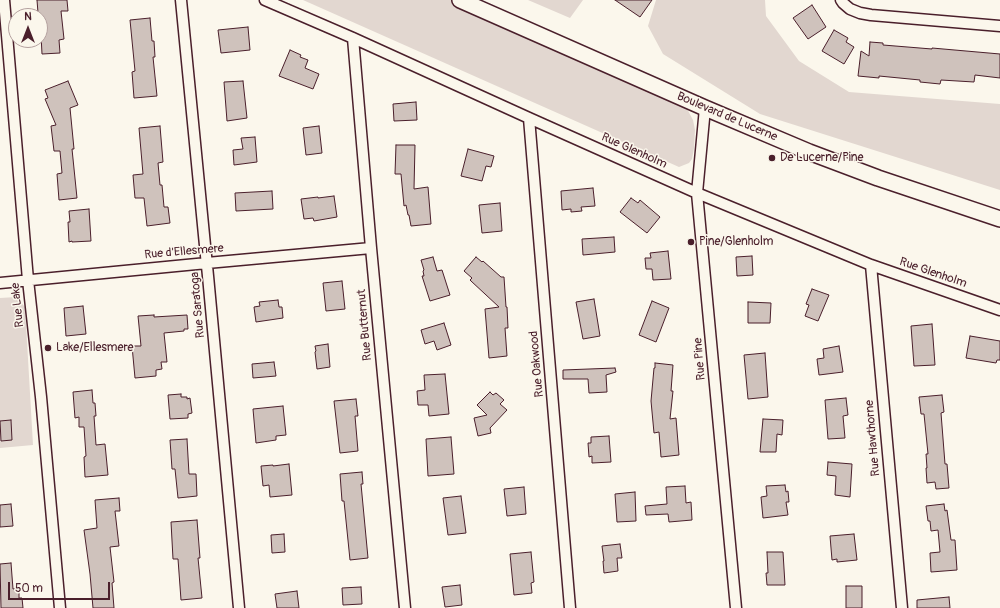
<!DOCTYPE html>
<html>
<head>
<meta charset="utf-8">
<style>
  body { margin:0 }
  #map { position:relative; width:1000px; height:608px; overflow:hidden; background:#fbf7ec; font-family:Pangolin,sans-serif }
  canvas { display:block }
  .north { position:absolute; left:8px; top:8px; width:40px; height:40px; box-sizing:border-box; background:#fbf7ec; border:1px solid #b4a19f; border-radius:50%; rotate:0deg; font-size:11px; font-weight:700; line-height:16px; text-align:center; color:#4a1f2b }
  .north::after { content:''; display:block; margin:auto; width:14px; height:18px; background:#4a1f2b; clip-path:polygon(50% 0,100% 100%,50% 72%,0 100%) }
  .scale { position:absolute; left:8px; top:582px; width:102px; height:18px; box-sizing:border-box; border:2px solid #4a1f2b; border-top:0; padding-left:5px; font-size:12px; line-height:14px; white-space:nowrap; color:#4a1f2b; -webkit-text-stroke:3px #fbf7ec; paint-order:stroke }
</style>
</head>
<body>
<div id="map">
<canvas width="1000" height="608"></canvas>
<div class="north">N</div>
<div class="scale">50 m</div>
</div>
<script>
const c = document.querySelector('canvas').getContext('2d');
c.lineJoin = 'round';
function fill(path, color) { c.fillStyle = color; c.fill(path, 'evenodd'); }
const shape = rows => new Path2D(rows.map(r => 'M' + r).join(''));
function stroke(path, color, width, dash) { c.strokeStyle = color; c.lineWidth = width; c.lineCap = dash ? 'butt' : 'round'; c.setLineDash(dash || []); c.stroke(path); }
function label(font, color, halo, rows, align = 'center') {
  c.font = font + ' Pangolin,sans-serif'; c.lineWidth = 3; c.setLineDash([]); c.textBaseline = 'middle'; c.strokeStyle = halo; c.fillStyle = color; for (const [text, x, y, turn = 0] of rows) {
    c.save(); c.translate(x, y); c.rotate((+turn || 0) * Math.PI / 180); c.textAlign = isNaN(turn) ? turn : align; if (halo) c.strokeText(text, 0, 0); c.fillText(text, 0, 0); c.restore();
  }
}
fill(shape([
  [303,0,456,0,686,107,693,120,695,130,694,148,692,159,689,163,679,167],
  [528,0,583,0,570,18],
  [656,0,765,0,766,16,799,61,849,92,1000,104,1000,190,760,114,663,54,648,26],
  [16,297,25,307,33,445,0,448,0,298]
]), '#e2d7d0');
const building = shape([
  [37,0,67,0,68,11,61,11,64,39,59,40,60,53,42,54,40,16,39,16,39,13,38,13,37,0],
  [615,0,652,0,640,17,615,0],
  [812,5,826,27,808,39,793,18,812,5],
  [150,18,152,41,154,41,155,57,153,57,157,96,134,98,132,72,135,71,130,20,150,18],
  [248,27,250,50,221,53,218,30,248,27],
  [834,30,848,38,846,42,854,47,844,64,822,51,834,30],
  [870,42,883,43,883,45,932,49,932,48,1000,54,1000,78,975,75,974,82,941,80,940,84,920,82,920,80,879,76,879,78,858,76,861,51,869,56,870,42],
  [290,50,301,55,300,57,308,60,305,68,319,74,313,89,279,76,290,50],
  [68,81,78,105,70,108,74,149,72,149,77,198,59,200,57,174,62,173,60,151,54,151,51,126,56,125,45,99,48,98,45,90,68,81],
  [243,81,247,118,227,121,224,82,243,81],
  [416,102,417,120,394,121,393,104,416,102],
  [160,126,163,162,158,163,160,185,162,185,164,207,168,207,170,223,147,226,144,198,135,198,133,175,143,174,139,128,160,126],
  [319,126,322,153,306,155,303,128,319,126],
  [255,137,257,162,234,165,233,150,243,149,241,138,255,137],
  [396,145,415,145,414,189,428,187,431,224,411,226,409,215,408,215,406,205,404,206,401,174,395,174,396,145],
  [468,149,494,156,491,167,486,166,482,181,461,176,468,149],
  [593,188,595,206,581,207,582,211,571,212,571,209,562,210,561,191,593,188],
  [272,191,273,209,236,211,235,193,272,191],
  [334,196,337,217,314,221,313,218,304,219,301,199,318,197,318,198,334,196],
  [631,198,638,203,640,200,660,217,647,233,620,212,631,198],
  [500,203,502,231,482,233,479,205,500,203],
  [89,209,91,241,72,242,72,241,69,242,68,222,70,222,69,211,89,209],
  [614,237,615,252,583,255,582,239,614,237],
  [668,251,671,279,653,280,652,269,646,269,645,258,651,258,650,253,668,251],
  [752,256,753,275,737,276,736,257,752,256],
  [433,257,437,271,442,270,450,295,430,301,422,276,424,276,423,271,424,270,421,260,433,257],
  [476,257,482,262,483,261,501,277,504,277,506,307,507,307,508,328,505,328,507,356,489,358,485,309,499,307,471,281,470,280,472,278,464,271,476,257],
  [342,281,345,309,326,311,323,283,342,281],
  [812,289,829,295,818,321,805,316,809,305,806,304,812,289],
  [594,299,600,336,583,339,576,302,594,299],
  [278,300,279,307,282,307,283,318,256,322,254,307,260,306,259,302,278,300],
  [652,301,669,308,656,342,639,335,652,301],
  [748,302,771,303,770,323,748,323,748,302],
  [83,306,86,334,66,336,64,308,83,306],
  [154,315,154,317,187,315,188,329,184,329,184,331,164,333,167,362,161,362,162,369,156,370,156,376,135,378,132,346,141,346,138,316,154,315],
  [444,323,451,345,437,350,434,341,425,344,421,330,444,323],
  [932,324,935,365,914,366,911,326,932,324],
  [970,336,1000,341,1000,360,997,360,996,363,966,358,970,336],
  [328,344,330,367,317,369,315,352,316,351,315,346,328,344],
  [839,346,843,372,819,375,817,359,824,358,823,349,839,346],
  [765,353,768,397,748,399,744,355,765,353],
  [274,362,276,376,253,378,252,364,274,362],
  [655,363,673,365,671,391,673,391,670,419,676,418,679,455,661,457,659,432,654,433,651,401,654,368,655,368,655,363],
  [615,368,616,372,606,375,607,392,589,393,588,379,563,379,563,370,615,368],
  [445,374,449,414,429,416,428,405,418,405,417,391,425,390,424,375,445,374],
  [92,390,93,403,95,403,96,416,94,416,96,445,105,444,108,475,85,477,84,457,86,456,84,427,79,427,79,417,75,418,73,392,92,390],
  [490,392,493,395,496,393,504,400,500,404,507,410,490,428,491,433,478,436,474,418,487,415,477,405,490,392],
  [181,394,181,397,187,397,187,399,190,398,192,413,188,414,188,418,170,419,168,395,181,394],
  [942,395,944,412,941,413,945,464,947,464,949,488,936,489,935,482,927,483,926,468,927,468,926,454,928,454,924,414,921,414,919,397,942,395],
  [846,398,848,415,843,416,845,438,828,439,825,400,846,398],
  [356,399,358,416,355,416,358,451,340,453,334,401,356,399],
  [283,406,286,435,276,436,276,440,256,443,253,409,283,406],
  [763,419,783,420,782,435,777,434,776,452,760,452,763,419],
  [11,420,12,440,1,441,0,421,11,420],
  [609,436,611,462,592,463,592,456,589,457,588,443,591,443,591,437,609,436],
  [451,437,454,474,428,476,426,439,451,437],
  [187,439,189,474,196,474,197,496,178,498,175,469,172,469,170,440,187,439],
  [828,462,852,464,850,497,835,495,836,476,827,475,828,462],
  [289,464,292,495,270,497,269,485,263,486,261,466,273,465,273,466,289,464],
  [362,472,363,484,361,484,368,558,350,560,344,501,342,501,340,474,362,472],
  [785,485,786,492,788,491,789,502,786,502,788,515,763,518,761,497,767,496,766,486,785,485],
  [685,486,686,503,691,502,692,520,669,522,668,514,646,515,645,506,667,504,666,487,685,486],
  [524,487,526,514,507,516,504,489,524,487],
  [635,492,636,521,617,522,615,494,635,492],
  [461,496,466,533,448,535,443,498,461,496],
  [119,498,120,511,115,511,119,546,110,547,114,582,112,583,114,608,93,608,90,574,84,530,97,528,95,500,119,498],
  [11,504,13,526,0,527,0,505,11,504],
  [944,504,945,511,947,510,951,540,955,540,957,570,931,572,930,553,940,552,938,530,931,531,930,521,928,521,926,506,944,504],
  [197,520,200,558,198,558,202,598,181,600,178,559,173,559,171,522,197,520],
  [284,534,285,552,272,553,271,535,284,534],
  [854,534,857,560,837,562,837,559,832,560,830,536,854,534],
  [620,544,622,558,617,558,618,571,604,573,603,561,604,561,602,546,620,544],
  [531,552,534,582,531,583,532,593,514,595,510,554,531,552],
  [767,552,783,552,785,585,767,585,766,573,768,573,767,552],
  [11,563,13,589,19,588,19,598,22,598,23,608,1,608,0,564,11,563],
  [460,585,462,605,445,607,442,587,460,585],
  [846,586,862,586,862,608,846,608,846,586],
  [361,587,362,604,343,605,342,588,361,587],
  [297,591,299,608,277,608,275,594,297,591],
  [949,597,950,608,917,608,917,600,949,597]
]);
fill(building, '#cfc2bc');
stroke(building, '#4a1f2b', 1);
const street = shape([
  [4,0,28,280,41,397,60,608],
  [181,0,208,276,239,608],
  [265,0,353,38,529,118,697,193,871,265,1000,310],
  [841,0,843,3,850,9,860,13,871,15,1000,26],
  [353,38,371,248,405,608],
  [705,108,697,193,736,608],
  [529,118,570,608],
  [871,265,902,608],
  [0,283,207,263,371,248]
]);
const secondary = shape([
  [460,0,705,108,809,152,878,178,1000,219]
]);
stroke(street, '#4a1f2b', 13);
stroke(secondary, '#4a1f2b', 18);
stroke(street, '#fbf7ec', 10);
stroke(secondary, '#fbf7ec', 15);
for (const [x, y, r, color] of [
  [772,158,4,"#4a1f2b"],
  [691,242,4,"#4a1f2b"],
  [48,348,4,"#4a1f2b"]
]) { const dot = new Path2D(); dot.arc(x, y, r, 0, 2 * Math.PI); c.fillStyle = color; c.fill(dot); stroke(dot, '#fbf7ec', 1.5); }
label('12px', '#4a1f2b', '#fbf7ec', [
  ["Boulevard de Lucerne",727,117,23],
  ["Rue Glenholm",634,151,24],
  ["Rue d'Ellesmere",184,252,-5],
  ["Rue Glenholm",933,273,19],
  ["Rue Lake",18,305,-96],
  ["Rue Saratoga",198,305,-95],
  ["Rue Butternut",365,325,-95],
  ["Rue Pine",700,359,-95],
  ["Rue Oakwood",537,364,-95],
  ["Rue Hawthorne",873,438,-95]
]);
label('12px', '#4a1f2b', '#fbf7ec', [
  ["De Lucerne/Pine",780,158],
  ["Pine/Glenholm",699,242],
  ["Lake/Ellesmere",56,348]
], 'left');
</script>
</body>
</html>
